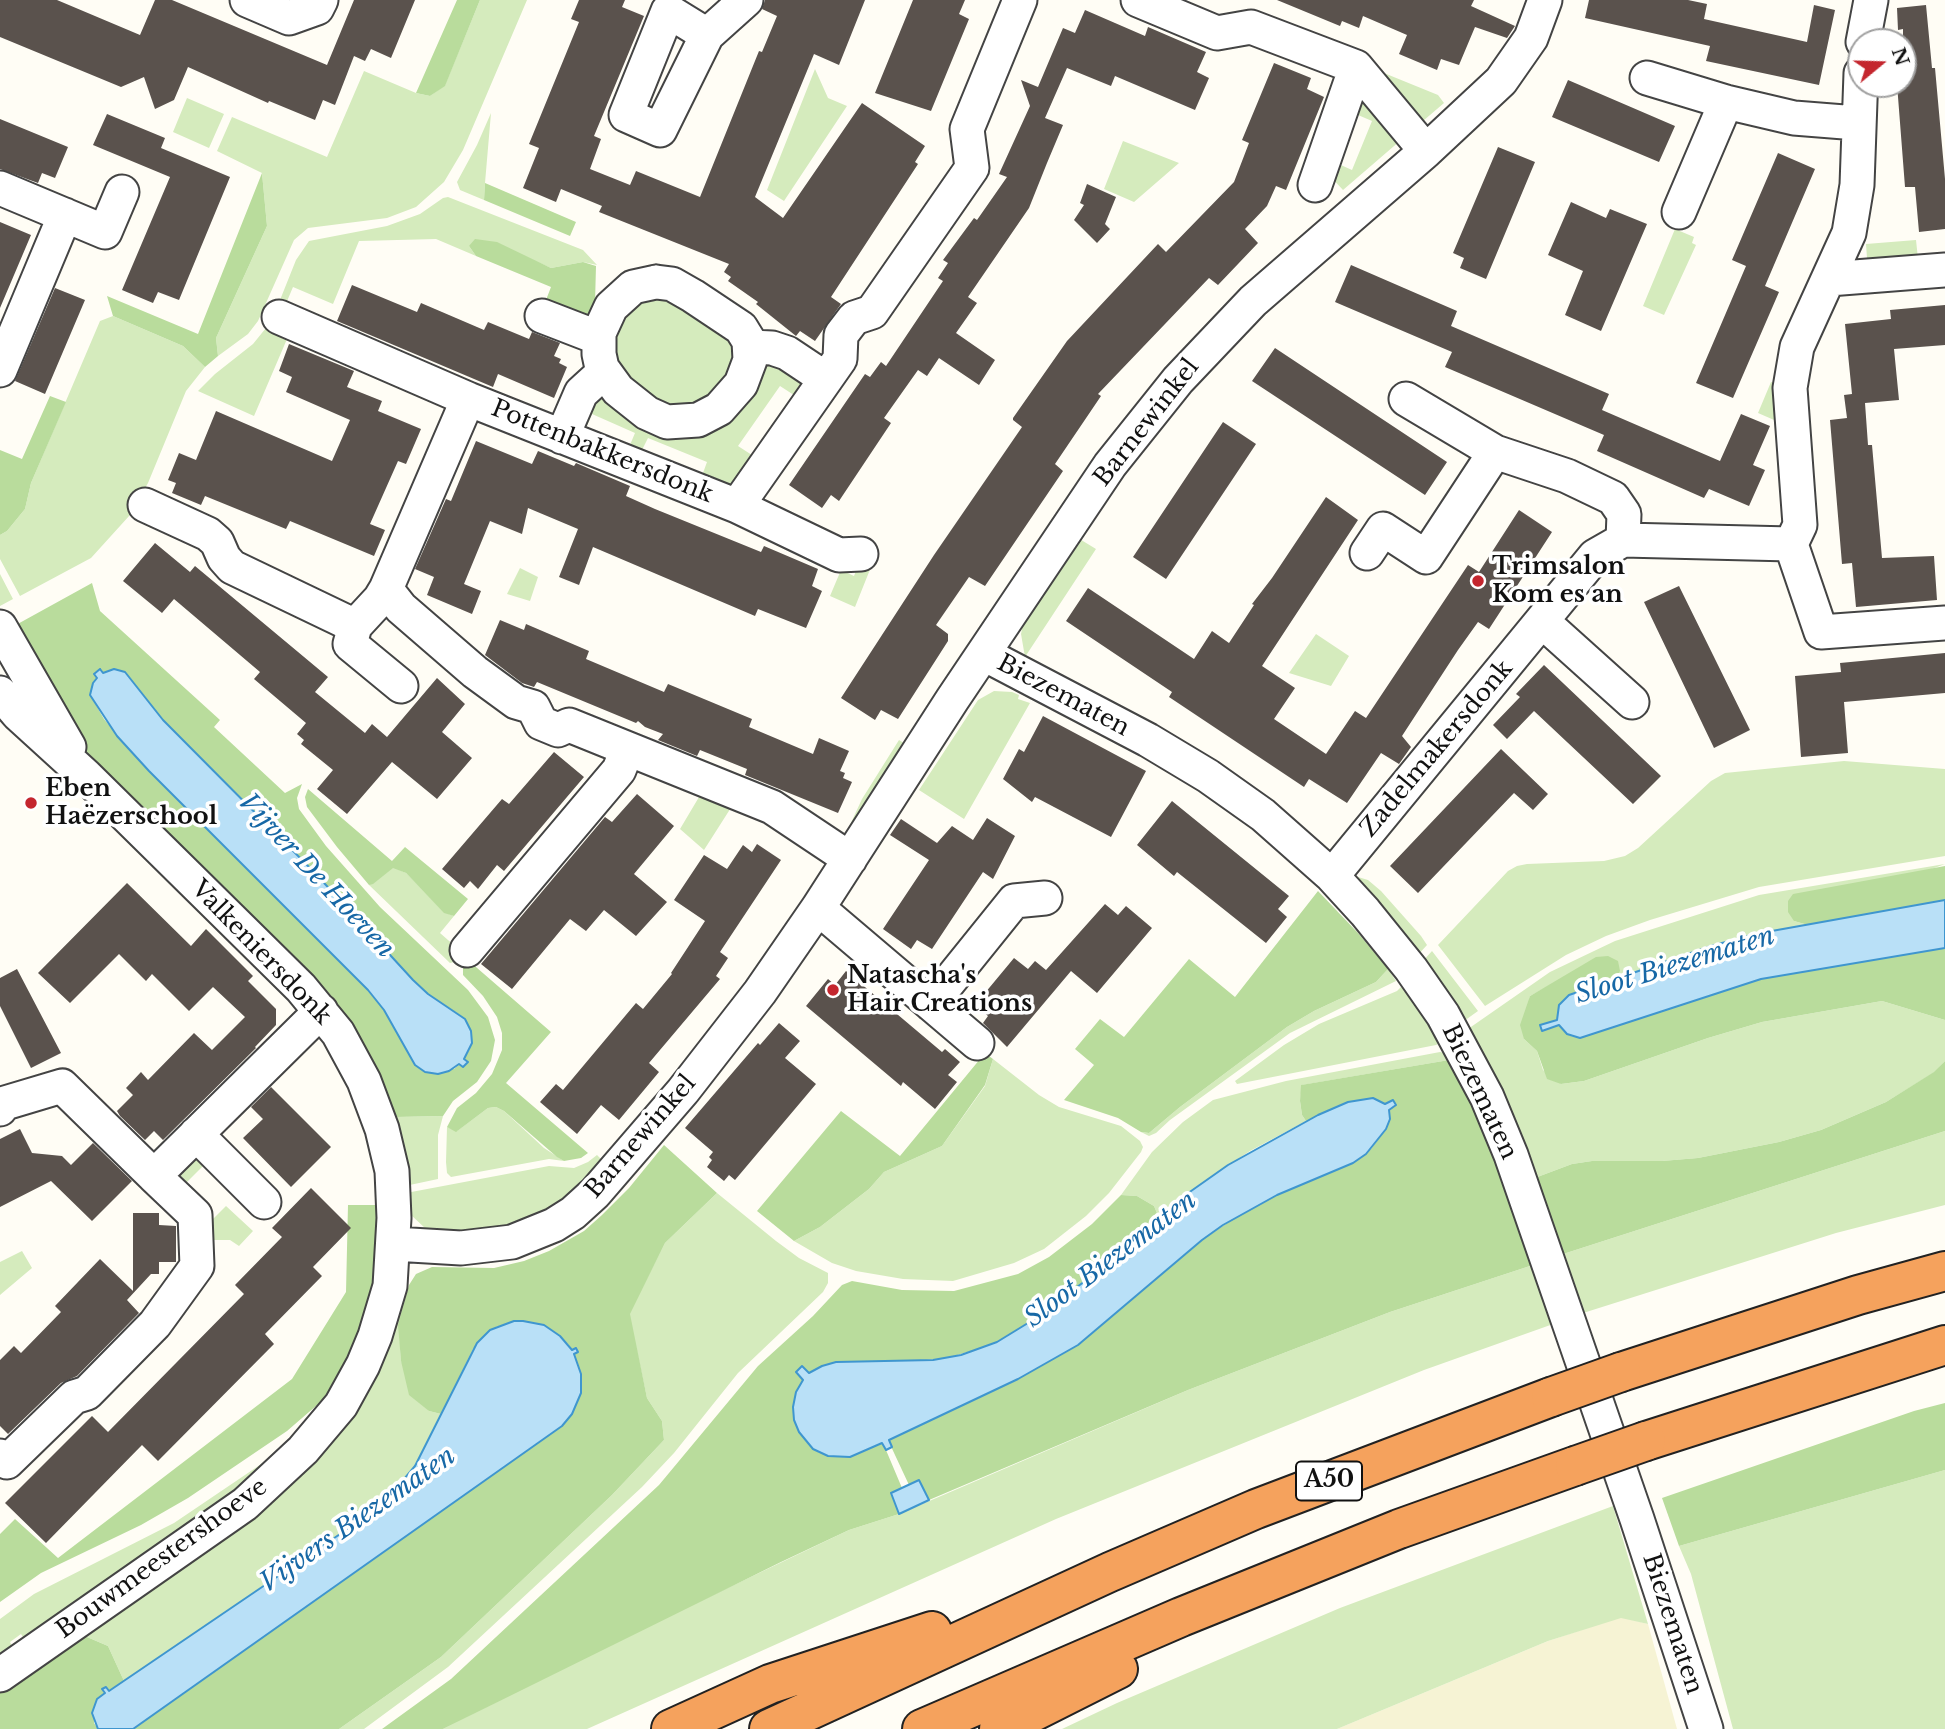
<!DOCTYPE html>
<html>
<head>
<meta charset="utf-8">
<style>
  body { margin:0 }
  #map { position:relative; width:1945px; height:1729px; overflow:hidden; background:#fffdf5; font-family:"Libre Baskerville",serif }
  canvas { display:block }
  .north { position:absolute; left:1847px; top:28px; width:70px; height:70px; box-sizing:border-box; background:#fff; border:2px solid #a0a0a0; border-radius:50%; rotate:71deg; font-size:19px; font-weight:700; line-height:28px; text-align:center; color:#111 }
  .north::after { content:''; display:block; margin:auto; width:24px; height:32px; background:#c4262e; clip-path:polygon(50% 0,100% 100%,50% 72%,0 100%) }
</style>
</head>
<body>
<div id="map">
<canvas width="1945" height="1729"></canvas>
<div class="north">N</div>
</div>
<script>
const c = document.querySelector('canvas').getContext('2d');
c.lineJoin = 'round';
function fill(path, color) { c.fillStyle = color; c.fill(path, 'evenodd'); }
const shape = rows => new Path2D(rows.map(r => 'M' + r).join(''));
function stroke(path, color, width, dash) { c.strokeStyle = color; c.lineWidth = width; c.lineCap = dash ? 'butt' : 'round'; c.setLineDash(dash || []); c.stroke(path); }
function label(font, color, halo, rows, align = 'center') {
  c.font = font + ' "Libre Baskerville",serif'; c.lineWidth = 7; c.setLineDash([]); c.textBaseline = 'middle'; c.strokeStyle = halo; c.fillStyle = color; for (const [text, x, y, turn = 0] of rows) {
    c.save(); c.translate(x, y); c.rotate((+turn || 0) * Math.PI / 180); c.textAlign = isNaN(turn) ? turn : align; if (halo) c.strokeText(text, 0, 0); c.fillText(text, 0, 0); c.restore();
  }
}
fill(shape([
  [1621,1617,1648,1624,1677,1729,1337,1729,1548,1641]
]), '#f6f3d4');
fill(shape([
  [480,0,527,0,463,150,444,182,416,207,387,218,308,228,294,240,258,321,248,334,218,356,216,338,267,226,262,173,217,151,232,117,327,157,364,71,416,93,430,96,445,85],
  [815,69,828,98,847,106,784,201,767,190],
  [1379,71,1438,95,1444,103,1423,121,1413,116],
  [1361,89,1401,140,1343,190,1329,175,1334,162,1352,170,1372,121,1351,112],
  [187,98,224,114,209,148,173,132],
  [491,113,485,183,484,200,460,190,457,182,477,145],
  [1123,141,1179,163,1134,202,1104,189],
  [448,197,583,250,597,265,583,262,551,268,535,261,469,246,476,256,436,239,359,241,333,304,293,287,282,313,278,305,296,260,309,241,387,226,420,214,443,198],
  [1675,229,1694,237,1692,243,1696,245,1664,315,1643,306],
  [1916,240,1919,268,1868,272,1866,244],
  [639,292,693,304,744,343,717,405,647,408,605,348],
  [113,316,183,346,205,367,186,391,148,483,130,515,91,558,20,596,0,559,0,535,7,531,25,509,31,483,100,321],
  [270,323,290,332,254,416,198,391,215,374,253,344],
  [755,354,813,378,800,399,780,386,738,446,755,457,734,487,699,484,707,462,648,438,639,456,627,452,635,433,592,414,584,433,583,403,593,388,679,427],
  [1771,382,1779,385,1781,423,1758,413],
  [1078,538,1096,549,1025,657,1021,634,1023,624],
  [859,563,871,567,855,607,830,596,841,570,854,576],
  [520,568,538,577,530,601,507,594],
  [0,574,13,599,0,606],
  [1316,634,1349,656,1331,686,1289,673],
  [994,691,1012,692,1019,695,1018,699,1030,703,964,819,919,790,978,700],
  [899,740,907,745,843,840,862,799],
  [1844,761,1945,769,1945,856,1759,887,1650,920,1606,936,1566,955,1485,1006,1438,945,1508,871,1517,866,1527,864,1604,861,1625,856,1638,848,1711,781,1725,773],
  [702,792,734,803,704,850,680,829],
  [1945,864,1794,921,1808,925,1731,940,1618,978,1620,971,1559,980,1530,996,1524,1039,1537,1051,1543,1070,1561,1084,1584,1081,1708,1038,1762,1022,1882,1001,1945,1020,1945,1061,1935,1072,1886,1102,1821,1130,1779,1142,1698,1158,1662,1161,1592,1161,1572,1164,1532,1179,1468,1029,1550,972,1615,941,1759,895],
  [393,867,406,873,444,912,454,916,440,933,464,954,458,961,450,963,369,885],
  [1358,877,1368,880,1381,891,1421,936,1427,945,1416,957,1357,879],
  [1432,951,1478,1011,1464,1021,1421,963],
  [1388,969,1396,981,1290,1033,1170,1120,1156,1133,1149,1136,1141,1132,1149,1133,1180,1107,1287,1027,1314,1011,1376,982],
  [1401,987,1405,992,1411,988,1444,1041,1436,1045,1237,1084,1235,1081,1284,1045,1319,1024,1397,991],
  [1440,1052,1452,1054,1455,1059,1302,1085,1300,1101,1302,1115,1306,1121,1250,1151,1210,1177,1159,1218,1154,1206,1137,1196,1121,1195,1152,1152,1183,1122,1213,1100,1286,1081],
  [993,1059,1039,1095,1059,1107,1121,1126,1140,1141,1143,1147,1141,1152,1109,1193,1086,1216,1044,1249,1014,1263,953,1281,903,1279,856,1271,832,1263,794,1241,820,1227,869,1189,884,1172,942,1146,985,1086],
  [496,1107,504,1111,544,1148,564,1161,549,1159,451,1177,447,1173,446,1162,447,1127,457,1131,488,1108],
  [443,1116,438,1135,438,1179,405,1186,396,1117],
  [1945,1131,1945,1205,1836,1233,1580,1314,1560,1255],
  [197,1151,209,1160,178,1191,174,1174],
  [597,1155,604,1162,553,1210,490,1233,426,1229,410,1214,406,1193,549,1166,574,1168,588,1162],
  [717,1193,776,1241,799,1258,828,1273,828,1283,823,1292,738,1373,674,1453,642,1487,448,1667,364,1729,339,1729,441,1657,612,1495,664,1440,662,1421,647,1398,629,1314,665,1243],
  [226,1206,253,1231,239,1246,230,1240,207,1240,205,1227],
  [22,1251,32,1268,0,1295,0,1262],
  [1536,1264,1556,1323,1424,1370,1056,1519,587,1729,443,1729,625,1637,849,1530,899,1514,1188,1390,1390,1312],
  [399,1295,406,1297,399,1326,401,1361,429,1411,441,1414,415,1466,389,1497,371,1513,124,1681,108,1646,80,1634,241,1521],
  [279,1452,240,1492,85,1601,81,1597,23,1637,21,1634,10,1642,12,1646,0,1654,0,1619,34,1594,174,1523],
  [1945,1470,1945,1729,1733,1729,1691,1574,1679,1546],
  [1613,1506,1648,1624,1621,1618,1548,1641,1337,1729,1062,1729,1117,1703,1340,1608]
]), '#d5ebbd');
fill(shape([
  [457,0,480,0,445,86,430,96,416,93],
  [262,173,267,226,216,338,218,356,205,367,183,346,113,316,107,296,198,334],
  [485,183,576,222,570,236,484,200],
  [475,239,497,242,551,268,583,262,596,266,595,303,585,330,541,313,551,287,476,256,469,246],
  [50,396,66,402,31,483,25,509,7,531,0,535,0,450,22,459],
  [92,583,100,611,220,720,214,727,285,793,302,784,297,798,299,809,326,846,380,907,468,990,488,1017,495,1040,491,1061,477,1082,453,1101,443,1116,396,1117,346,1019,325,990,248,913,99,771,65,722,14,626],
  [106,671,125,672,163,720,314,872,413,980,428,994,460,1015,470,1049,464,1059,463,1067,460,1064,454,1069,415,1065,384,1010,361,982,132,753,104,719,90,695,93,683],
  [308,789,392,861,405,847,468,899,454,916,444,913,406,873,393,868,373,884,369,885,337,847,307,807,305,797],
  [1945,866,1945,900,1808,925,1794,921,1788,912,1788,901,1793,894],
  [1318,891,1358,933,1388,969,1376,982,1314,1011,1287,1027,1180,1107,1149,1133,1141,1132,1118,1118,1064,1100,1094,1065,1075,1049,1100,1019,1124,1037,1189,959,1235,997],
  [1945,948,1945,1020,1882,1001,1762,1022,1708,1038,1584,1081,1561,1084,1547,1079,1537,1051,1524,1039,1520,1025,1530,996,1596,957,1608,956,1618,961,1620,971,1618,978,1569,995,1559,1005,1557,1020,1541,1025,1559,1025,1570,1036,1584,1037,1761,979],
  [469,961,551,1032,506,1083,588,1153,581,1158,564,1161,557,1157,504,1111,496,1107,488,1108,456,1132,447,1127,457,1108,476,1093,492,1074,502,1050,502,1033,497,1017,483,996,463,975,463,968],
  [985,1053,993,1059,985,1085,942,1146,884,1172,869,1189,820,1227,794,1241,757,1211,841,1111,900,1156],
  [1455,1059,1536,1264,1390,1312,1188,1390,929,1500,919,1481,909,1485,888,1440,1018,1379,1078,1345,1202,1240,1238,1216,1277,1195,1353,1163,1371,1149,1386,1129,1385,1104,1373,1098,1348,1102,1306,1121,1302,1115,1300,1101,1301,1085],
  [1945,1061,1945,1131,1560,1255,1532,1179,1572,1164,1592,1161,1662,1161,1698,1158,1779,1142,1821,1130,1886,1102,1934,1072],
  [664,1145,717,1193,665,1243,630,1314,647,1398,662,1421,664,1440,612,1495,441,1657,339,1729,133,1729,562,1426,581,1393,581,1374,574,1354,578,1352,577,1348,572,1350,568,1344,536,1323,514,1321,496,1327,486,1334,473,1349,441,1414,429,1411,409,1395,401,1361,398,1325,409,1285,416,1274,432,1267,494,1268,524,1261,549,1251,584,1231,602,1215,629,1188],
  [1121,1195,1137,1196,1154,1206,1159,1218,1131,1245,1096,1273,1015,1332,988,1346,947,1358,915,1361,839,1362,828,1364,809,1373,796,1373,804,1380,799,1432,802,1436,818,1452,850,1457,883,1443,902,1488,891,1494,899,1514,849,1530,781,1562,443,1729,382,1729,451,1679,659,1485,758,1366,813,1316,842,1285,852,1281,902,1290,954,1291,1018,1274,1049,1257,1092,1224],
  [348,1205,378,1205,374,1277,369,1305,360,1333,331,1393,287,1431,188,1498,141,1525,41,1573,0,1602,0,1534,15,1519,58,1558,292,1379,346,1292],
  [1945,1403,1945,1470,1679,1546,1662,1498,1914,1411],
  [80,1634,108,1646,124,1681,109,1691,103,1689,105,1693,95,1703,94,1723,98,1729,0,1729,0,1690]
]), '#b9dc9c');
const water = shape([
  [100,669,103,673,114,669,125,672,163,720,314,872,413,980,428,994,465,1019,471,1031,472,1043,464,1059,468,1062,463,1067,459,1064,449,1071,438,1074,425,1072,415,1065,384,1010,368,990,149,771,117,736,90,695,93,683,97,678,94,674,100,669],
  [1945,900,1945,948,1761,979,1580,1038,1567,1034,1559,1025,1542,1031,1540,1025,1557,1020,1559,1005,1569,995,1711,946,1755,934,1945,900],
  [1373,1098,1385,1104,1393,1100,1396,1105,1389,1110,1390,1119,1386,1129,1366,1154,1353,1163,1277,1195,1223,1225,1202,1240,1078,1345,1018,1379,889,1440,892,1447,886,1450,882,1443,850,1457,828,1456,813,1449,799,1432,794,1420,793,1407,796,1392,803,1380,796,1372,802,1366,809,1373,822,1366,836,1362,933,1360,961,1355,997,1342,1028,1323,1096,1273,1131,1245,1184,1196,1228,1165,1318,1115,1348,1102,1373,1098],
  [514,1321,523,1321,544,1325,560,1336,572,1350,576,1348,578,1352,574,1354,581,1374,581,1393,572,1414,562,1426,133,1729,98,1729,92,1713,97,1699,105,1693,102,1689,106,1687,109,1691,371,1513,389,1497,415,1466,477,1343,490,1330,514,1321],
  [919,1480,929,1500,899,1514,891,1493,919,1480]
]);
fill(water, '#b9e0f7');
stroke(water, '#3f96cf', 2);
fill(shape([
  [0,0,57,0,140,35,155,0,172,0,327,65,354,0,415,0,391,58,371,49,365,61,354,56,335,105,323,100,315,120,269,101,268,103,188,67,174,100,155,109,144,77,121,87,0,37],
  [579,0,625,0,622,7,644,16,594,136,601,139,590,169,630,185,636,171,700,197,759,51,762,52,777,16,762,9,765,0,865,0,839,65,814,54,755,197,783,218,862,103,925,146,915,162,918,164,831,297,841,304,815,341,800,331,796,336,756,304,758,302,728,281,731,277,724,272,729,264,599,212,602,206,561,189,556,202,523,188,539,148,529,144,579,22,571,19],
  [913,0,965,0,959,14,969,19,931,111,875,93],
  [1277,0,1474,0,1471,6,1515,26,1507,38,1475,27,1459,65,1441,59,1437,70,1399,54,1407,35,1363,16,1359,28,1342,21,1340,26],
  [1589,0,1688,0,1707,4,1704,19,1807,42,1814,5,1835,10,1819,85,1706,61,1710,46,1585,18],
  [1926,5,1932,68,1935,68,1945,179,1945,229,1919,232,1915,187,1905,187,1897,84,1903,84,1903,29,1898,30,1897,8],
  [1085,10,1145,36,1148,27,1206,52,1197,72,1209,78,1195,110,1115,76,1111,86,1067,68,1045,118,1063,125,1047,163,1029,208,968,297,977,303,956,333,995,360,979,385,939,358,927,376,918,370,884,418,891,423,839,501,831,495,822,508,789,485,865,374,870,377,881,362,886,366,943,281,938,278,948,263,943,260,974,218,977,220,1007,177,999,174,1030,106,1021,80,1038,87,1063,28,1075,33],
  [1274,63,1311,78,1307,89,1324,97,1286,190,1276,186,1267,206,1245,229,1258,243,1218,285,1209,278,1098,394,1101,396,1055,464,1063,471,1002,561,985,586,969,577,936,625,948,634,948,641,898,719,881,710,875,720,841,698,934,555,1022,427,1013,420,1013,418,1067,341,1158,244,1166,252,1234,182,1249,143,1242,140],
  [1568,80,1675,126,1659,162,1552,117],
  [107,114,165,138,161,148,230,177,179,300,158,292,153,303,122,290,170,177,93,145],
  [0,119,68,147,55,178,42,173,38,183,0,169],
  [1498,147,1535,162,1486,279,1460,268,1464,258,1453,253],
  [1778,153,1815,169,1765,286,1779,292,1733,398,1696,383,1746,266,1732,260],
  [1087,184,1116,197,1105,224,1110,229,1097,243,1074,220,1084,205,1080,203],
  [1571,202,1606,218,1610,209,1647,224,1601,331,1565,315,1583,271,1548,255],
  [0,222,31,235,0,308],
  [1351,265,1457,311,1451,326,1609,394,1602,410,1720,461,1741,414,1770,426,1753,465,1765,470,1749,506,1709,489,1704,498,1597,451,1604,435,1445,367,1452,352,1335,302],
  [352,285,417,312,421,303,484,330,488,322,529,339,532,332,560,343,554,356,561,359,559,363,567,367,554,398,498,374,493,387,337,321],
  [55,288,85,300,45,394,15,381],
  [1945,305,1945,345,1894,349,1899,400,1865,403,1868,445,1872,445,1882,558,1934,556,1937,600,1856,607,1852,563,1842,564,1830,420,1847,418,1844,395,1852,394,1845,324,1891,319,1890,310],
  [289,344,354,371,347,387,382,401,378,411,421,429,406,464,398,461,370,524,385,530,374,556,290,521,286,529,205,496,201,505,172,493,176,483,168,480,179,453,196,460,216,411,332,461,350,420,286,392,292,377,279,371],
  [1275,348,1447,462,1425,495,1252,381],
  [1223,422,1256,444,1166,579,1133,557],
  [476,441,532,464,538,451,574,466,576,463,630,486,626,496,655,509,761,552,764,546,818,569,812,586,822,591,806,628,758,609,755,616,593,547,579,585,559,577,578,529,528,508,522,534,490,521,464,584,481,591,472,614,427,595,434,577,415,569,446,499,451,501],
  [1326,497,1358,520,1262,666,1295,688,1274,719,1326,754,1355,711,1366,718,1468,565,1479,572,1519,510,1552,532,1489,629,1478,622,1458,650,1402,736,1411,747,1399,764,1381,753,1347,803,1309,779,1304,787,1169,697,1172,692,1066,621,1088,588,1194,659,1212,631,1229,643,1254,605,1252,604,1272,578],
  [155,543,190,572,195,566,328,677,315,692,365,733,372,724,387,737,437,678,465,704,442,732,472,758,437,799,392,762,347,814,317,789,333,770,301,744,304,740,297,734,306,723,254,679,260,672,174,599,162,613,123,581],
  [1679,586,1750,730,1714,748,1644,602],
  [500,620,524,630,526,624,589,651,586,659,664,692,668,684,752,719,749,727,813,754,819,738,849,751,840,771,845,773,843,778,852,782,838,813,745,775,747,769,700,750,697,756,658,740,663,734,645,727,638,721,636,723,537,682,534,687,522,683,485,655],
  [1945,653,1945,693,1844,702,1848,753,1801,757,1795,676,1841,672,1840,663],
  [1544,665,1661,776,1633,804,1534,711,1507,739,1493,725,1520,697,1516,694],
  [1043,716,1146,771,1111,837,1035,797,1032,802,1003,779,1019,749,1024,752],
  [1501,749,1548,794,1533,810,1514,793,1418,893,1390,866],
  [554,752,584,777,504,871,497,865,478,889,470,881,464,888,442,869,502,799,509,804],
  [637,794,674,826,634,874,667,902,636,936,604,910,586,931,570,919,512,989,481,964,605,817,612,822],
  [1172,801,1289,896,1278,909,1287,917,1266,943,1177,872,1174,876,1137,845],
  [987,818,1015,836,993,879,983,872,932,949,917,940,911,949,883,929,929,860,890,835,901,819,937,843,952,826,973,840],
  [757,844,781,860,720,952,728,958,716,976,720,979,649,1063,659,1072,619,1120,601,1105,577,1134,540,1102,556,1084,563,1090,636,1003,643,1009,672,974,671,973,705,921,674,900,704,855,727,869,743,845,752,852],
  [127,883,191,946,206,929,253,976,248,981,276,1009,276,1025,255,1047,256,1048,163,1140,154,1131,145,1140,120,1116,117,1111,133,1095,126,1088,141,1072,148,1080,194,1033,212,1050,245,1017,213,987,189,1011,152,974,146,981,119,954,70,1003,38,973],
  [1105,904,1118,915,1126,906,1152,928,1097,993,1071,971,1007,1047,983,1023,988,1016,975,1005,1014,958,1028,969,1035,961,1046,970],
  [17,969,61,1053,31,1068,0,1006,0,978],
  [846,971,942,1052,945,1049,960,1062,948,1075,957,1082,935,1109,903,1082,901,1086,806,1006,828,979,835,985],
  [779,1023,800,1041,785,1058,816,1084,735,1180,729,1175,724,1181,707,1167,712,1160,709,1157,713,1152,685,1128,758,1043,760,1045],
  [271,1087,331,1147,291,1187,243,1138,263,1119,251,1107],
  [20,1129,32,1153,62,1156,71,1165,93,1143,132,1181,92,1221,51,1181,0,1207,0,1139],
  [311,1188,351,1228,313,1267,322,1276,265,1334,274,1344,158,1461,142,1445,46,1543,5,1503,92,1416,108,1432,244,1294,235,1285,282,1237,272,1228],
  [133,1213,159,1213,159,1225,176,1226,176,1262,159,1262,159,1274,151,1274,127,1300,139,1313,77,1376,61,1383,8,1434,0,1426,0,1360,14,1346,21,1353,61,1312,55,1306,100,1259,133,1291]
]), '#5a524d');
const minor = shape([
  [247,0,289,18,317,8,321,0],
  [1138,0,1217,33,1251,27,1356,67,1426,151],
  [707,35,668,11,626,115,660,130,707,35,746,0],
  [1863,42,1871,0],
  [1647,78,1726,102,1794,118,1857,123],
  [1315,185,1356,67],
  [0,188,105,232,122,192],
  [1679,212,1726,102],
  [1829,279,1945,270],
  [656,282,672,284,693,296,741,328,749,341,750,360,741,384,719,409,698,420,667,422,647,413,618,390,602,368,599,354,599,333,611,307,633,287,656,282],
  [542,316,599,338],
  [279,317,468,399],
  [751,347,772,348,787,353,826,379],
  [0,370,65,215],
  [1406,399,1495,452,1567,476,1613,498,1624,514,1623,540],
  [562,437,581,393,604,372],
  [145,505,208,534,217,542,224,558,232,567,355,626,380,599,386,589,468,399,737,506,840,359,841,335,854,318,872,312,972,168,967,129,1020,0],
  [737,506,839,555,861,554],
  [1791,544,1821,632,1945,623],
  [1367,553,1383,529,1426,557,1495,452],
  [386,589,401,608,475,672,516,702,533,707,541,723,558,730,569,725,772,807,850,859],
  [1543,622,1632,702],
  [355,626,350,644,401,686],
  [0,627,69,747],
  [984,654,1148,740,1208,776,1263,815,1332,876,1365,912,1411,969,1443,1015,1487,1097,1511,1155,1637,1519,1706,1729],
  [0,693,18,714,86,776,301,988,338,1033,364,1081,382,1129,392,1171,394,1218,390,1286,375,1336,363,1365,341,1405,303,1450,245,1504,0,1675],
  [1332,876,1595,556,1623,540,1791,544,1800,525,1790,388,1797,347,1849,233,1857,185,1861,73],
  [818,908,977,1043],
  [467,950,619,770,627,750],
  [931,1004,1014,901,1045,898],
  [0,1109,2,1104,62,1086,154,1176],
  [196,1134,264,1202],
  [394,1244,461,1248,512,1242,554,1225,573,1213,595,1193,683,1091,760,992,818,908,952,700,1110,465,1178,380,1253,301,1426,151,1501,81,1531,38,1545,0],
  [0,1456,7,1462,74,1397,87,1393,155,1324,197,1266,195,1215,154,1176,321,1011]
]);
const highway = shape([
  [1621,1372,1858,1295,1945,1271],
  [1646,1441,1945,1345],
  [671,1729,770,1684,932,1631],
  [769,1729,1110,1572,1256,1509,1551,1397],
  [922,1729,1181,1617,1399,1529,1575,1466],
  [999,1729,1118,1669]
]);
stroke(minor, '#444', 37);
stroke(highway, '#222', 42);
stroke(minor, '#fff', 33);
stroke(highway, '#f5a25d', 38);
const highwayBridge = shape([
  [1551,1397,1621,1372],
  [1575,1466,1646,1441]
]);
stroke(highwayBridge, '#222', 42, []);
stroke(highwayBridge, '#f5a25d', 38);
for (const [x, y, r, color] of [
  [1478,581,7,"#c4262e"],
  [31,803,7,"#c4262e"],
  [833,990,7,"#c4262e"]
]) { const dot = new Path2D(); dot.arc(x, y, r, 0, 2 * Math.PI); c.fillStyle = color; c.fill(dot); stroke(dot, '#fff', 2.5); }
for (const [x, y, w] of [
  [1329,1481,66]
]) { const box = new Path2D(); box.roundRect(x - w / 2, y - 19.5, w, 39, 5); c.fillStyle = '#fff'; c.fill(box); stroke(box, '#111', 2); }
label('bold 23px', '#111', null, [
  ["A50",1329,1481]
]);
label('24px', '#111', '#fff', [
  ["Barnewinkel",1147,423,-52],
  ["Pottenbakkersdonk",602,452,22],
  ["Biezematen",1063,696,28],
  ["Zadelmakersdonk",1437,749,-50],
  ["Valkeniersdonk",261,953,46],
  ["Biezematen",1479,1092,65],
  ["Barnewinkel",641,1137,-49],
  ["Bouwmeestershoeve",162,1559,-36],
  ["Biezematen",1672,1624,72]
]);
label('bold 24px', '#111', '#fff', [
  ["Trimsalon",1492,567],
  ["Kom es an",1492,595],
  ["Eben",45,789],
  ["Haëzerschool",45,817],
  ["Natascha's",847,976],
  ["Hair Creations",847,1004]
], 'left');
label('italic 26px', '#1768a6', '#fff', [
  ["Vijver De Hoeven",316,876,47],
  ["Sloot Biezematen",1675,966,-17],
  ["Sloot Biezematen",1111,1260,-37],
  ["Vijvers Biezematen",358,1520,-35]
]);
</script>
</body>
</html>
